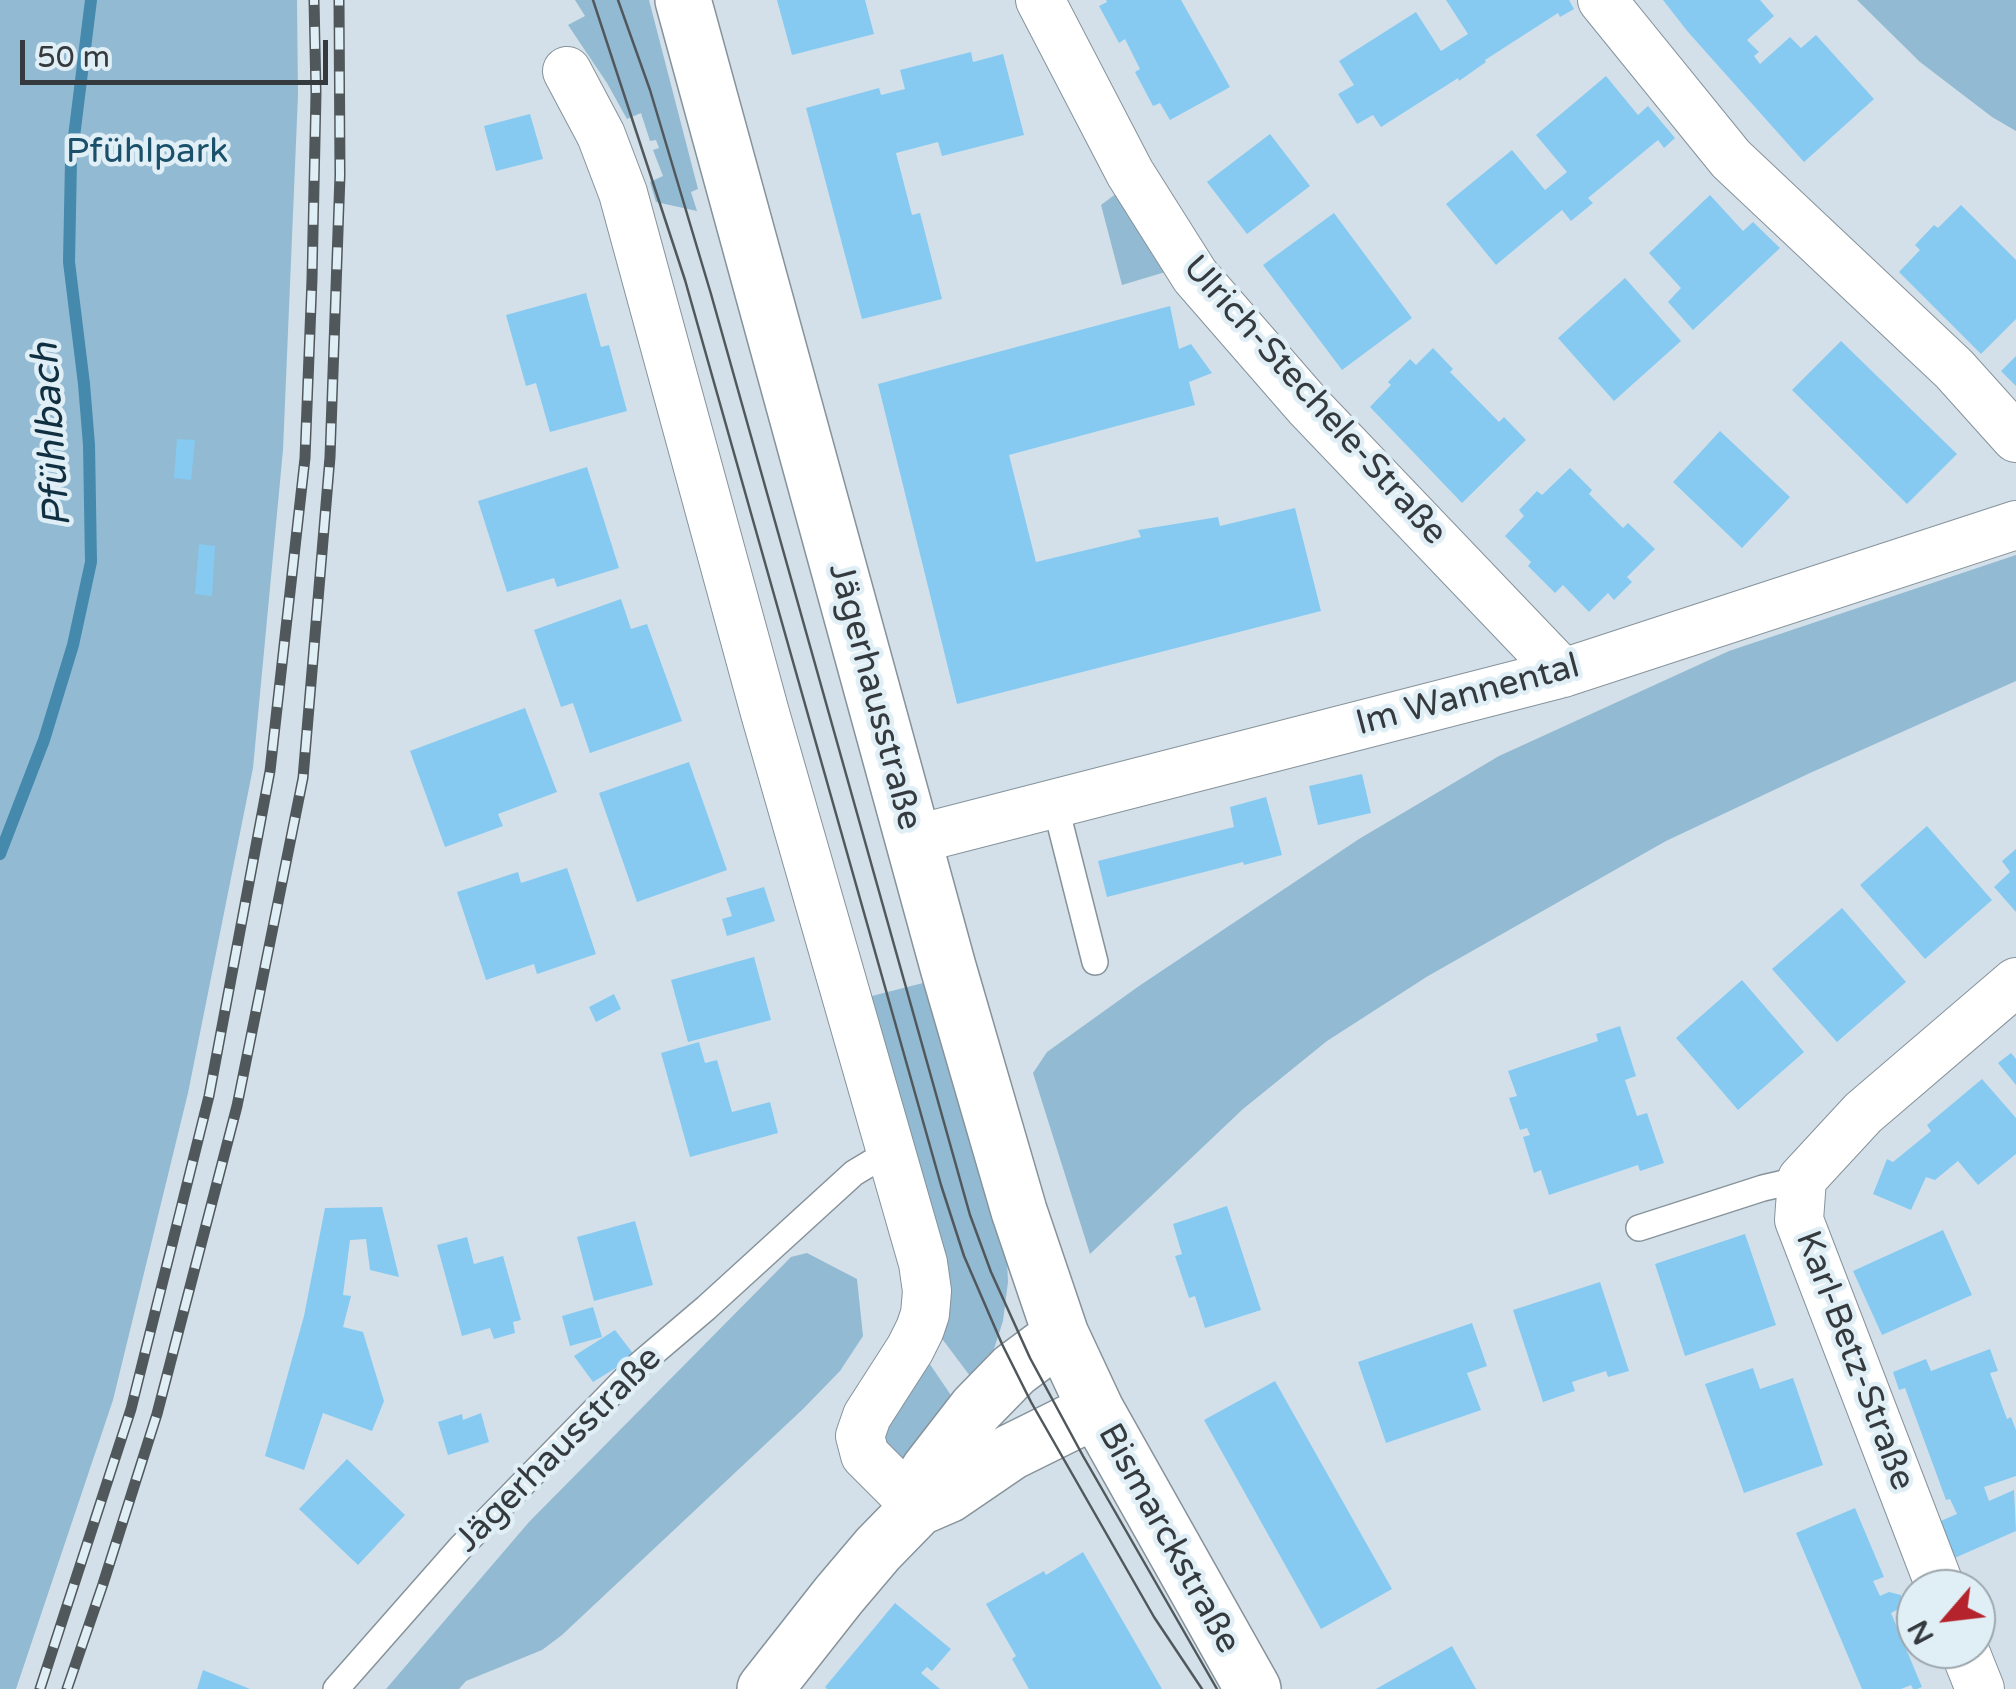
<!DOCTYPE html>
<html>
<head>
<meta charset="utf-8">
<style>
  body { margin:0 }
  #map { position:relative; width:2016px; height:1689px; overflow:hidden; background:#d3e0e9; font-family:"Varela Round",sans-serif }
  canvas { display:block }
  .north { position:absolute; left:1896px; top:1569px; width:100px; height:100px; box-sizing:border-box; background:#e0eef6; border:2px solid #9ca6ac; border-radius:50%; rotate:242deg; font-size:28px; font-weight:700; line-height:40px; text-align:center; color:#353a3e }
  .north::after { content:''; display:block; margin:auto; width:35px; height:45px; background:#b5242c; clip-path:polygon(50% 0,100% 100%,50% 72%,0 100%) }
  .scale { position:absolute; left:20px; top:40px; width:308px; height:45px; box-sizing:border-box; border:5px solid #353a3e; border-top:0; padding-left:12px; font-size:30px; line-height:35px; white-space:nowrap; color:#353a3e; -webkit-text-stroke:8px #e0eef6; paint-order:stroke }
</style>
</head>
<body>
<div id="map">
<canvas width="2016" height="1689"></canvas>
<div class="north">N</div>
<div class="scale">50 m</div>
</div>
<script>
const c = document.querySelector('canvas').getContext('2d');
c.lineJoin = 'round';
function fill(path, color) { c.fillStyle = color; c.fill(path, 'evenodd'); }
const shape = rows => new Path2D(rows.map(r => 'M' + r).join(''));
function stroke(path, color, width, dash) { c.strokeStyle = color; c.lineWidth = width; c.lineCap = dash ? 'butt' : 'round'; c.setLineDash(dash || []); c.stroke(path); }
function label(font, color, halo, rows, align = 'center') {
  c.font = font + ' "Varela Round",sans-serif'; c.lineWidth = 9; c.setLineDash([]); c.textBaseline = 'middle'; c.strokeStyle = halo; c.fillStyle = color; for (const [text, x, y, turn = 0] of rows) {
    c.save(); c.translate(x, y); c.rotate((+turn || 0) * Math.PI / 180); c.textAlign = isNaN(turn) ? turn : align; if (halo) c.strokeText(text, 0, 0); c.fillText(text, 0, 0); c.restore();
  }
}
fill(shape([
  [0,0,297,0,298,95,283,450,253,768,188,1093,113,1400,16,1689,0,1689],
  [575,0,649,0,698,189,691,192,697,211,656,202,650,182,663,176,653,150,659,148,656,140,650,141,641,113,627,119,607,83,568,25,585,16],
  [1857,0,2016,0,2016,131,1992,117,1920,62],
  [1125,187,1182,267,1122,285,1101,205],
  [2016,555,2016,681,1810,773,1666,841,1428,976,1327,1041,1243,1109,1090,1254,1033,1073,1047,1052,1139,986,1359,839,1499,756,1729,651],
  [927,982,1004,1243,1007,1261,1008,1282,1003,1321,994,1349,976,1384,937,1332,864,998],
  [807,1253,857,1279,863,1336,840,1371,803,1409,562,1635,542,1650,466,1681,459,1689,386,1689,529,1522,791,1257],
  [925,1357,959,1407,908,1459,898,1458,890,1454,880,1429]
]), '#92bad2');
stroke(shape([
  [0,854,44,740,73,645,91,562,89,445,84,384,69,262,71,161,91,0]
]), '#4589ad', 12);
fill(shape([
  [777,0,865,0,874,34,792,55],
  [1106,0,1181,0,1230,87,1170,120,1160,103,1153,106,1135,72,1140,69,1125,39,1119,43,1099,6,1107,2],
  [1446,0,1569,0,1574,9,1560,17,1558,13,1485,60,1486,62,1459,81,1458,78,1381,127,1373,115,1357,124,1338,94,1354,85,1339,61,1416,12,1441,51,1468,34],
  [1663,0,1760,0,1774,16,1747,40,1759,52,1754,56,1760,64,1790,37,1801,48,1816,35,1874,99,1804,162,1688,32],
  [971,52,973,62,1003,54,1024,135,942,156,938,142,896,153,912,215,920,213,942,299,862,319,806,108,879,88,881,95,905,89,900,70],
  [1606,76,1638,115,1648,106,1675,138,1664,148,1658,140,1588,198,1593,203,1571,221,1562,210,1496,265,1446,204,1512,150,1545,190,1567,172,1536,135],
  [530,114,543,159,496,171,484,126],
  [1270,134,1310,186,1247,234,1207,182],
  [1710,195,1743,231,1753,222,1780,248,1693,330,1668,302,1681,288,1649,253],
  [1961,205,2016,260,2016,319,1981,354,1899,272,1920,250,1915,245,1934,225,1938,228],
  [1334,213,1412,318,1342,370,1263,265],
  [1625,278,1681,341,1614,401,1558,338],
  [586,293,601,347,609,345,627,411,550,432,536,383,526,386,506,315],
  [1170,306,1179,349,1191,344,1212,373,1189,382,1195,405,1009,455,1036,562,1141,537,1138,530,1218,517,1220,526,1295,508,1321,611,957,704,878,384],
  [1841,341,1957,454,1907,504,1792,390],
  [1433,348,1453,369,1450,372,1499,422,1504,417,1526,440,1462,503,1370,407,1391,385,1388,382,1410,359,1416,365],
  [2016,356,2016,386,2001,371],
  [1720,431,1790,497,1742,548,1673,482],
  [177,439,195,440,191,480,174,478],
  [587,467,619,568,557,587,554,578,507,592,478,501],
  [1570,468,1592,490,1589,494,1623,528,1628,523,1655,549,1627,577,1632,582,1614,600,1608,593,1589,612,1563,585,1555,593,1528,566,1531,562,1505,536,1524,516,1519,510,1537,491,1542,495],
  [199,544,215,546,212,596,195,594],
  [621,599,631,629,647,624,682,721,590,753,573,703,561,707,534,630],
  [525,708,557,792,498,814,503,826,445,847,410,751],
  [689,762,727,870,637,902,599,793],
  [1362,774,1371,813,1318,825,1309,786],
  [1266,797,1282,855,1244,865,1243,862,1107,897,1098,861,1234,827,1230,807],
  [1927,826,1992,900,1925,959,1860,885],
  [2016,849,2016,912,1994,887,2010,872,2002,861],
  [567,868,596,954,537,974,534,964,486,980,457,892,518,872,521,883],
  [764,887,775,921,727,936,722,919,732,916,726,898],
  [1842,908,1906,982,1837,1042,1772,969],
  [754,957,771,1020,688,1042,671,980],
  [1742,980,1804,1052,1738,1110,1676,1038],
  [614,994,621,1009,596,1022,589,1007],
  [1620,1026,1636,1076,1625,1080,1637,1116,1647,1113,1664,1163,1640,1171,1638,1165,1549,1195,1541,1170,1534,1173,1523,1137,1530,1135,1527,1128,1520,1130,1509,1098,1517,1096,1508,1071,1598,1041,1596,1034],
  [699,1042,705,1063,717,1060,732,1112,770,1102,778,1133,690,1157,661,1053],
  [2011,1053,2016,1059,2016,1085,1998,1063],
  [1982,1079,2016,1118,2016,1154,1978,1185,1958,1161,1935,1180,1926,1177,1911,1210,1873,1194,1887,1159,1893,1162,1931,1131,1927,1125],
  [1227,1206,1261,1310,1205,1328,1195,1296,1189,1298,1175,1256,1182,1254,1173,1224],
  [382,1207,399,1277,370,1270,366,1239,350,1240,343,1295,351,1296,343,1327,363,1332,384,1401,372,1431,323,1413,304,1470,265,1456,304,1316,325,1208],
  [635,1221,653,1285,594,1301,577,1237],
  [1943,1230,1972,1295,1882,1335,1853,1271],
  [1745,1234,1776,1325,1685,1356,1655,1264],
  [467,1237,474,1264,503,1256,521,1320,513,1322,515,1333,494,1339,490,1328,462,1336,437,1245],
  [1600,1282,1629,1371,1608,1377,1606,1371,1572,1382,1575,1391,1543,1402,1513,1310],
  [593,1307,602,1337,570,1346,562,1316],
  [1472,1323,1487,1366,1467,1373,1481,1410,1386,1443,1358,1362],
  [615,1330,635,1356,593,1382,574,1356],
  [1990,1349,1998,1371,1990,1373,2007,1419,2011,1417,2016,1430,2016,1476,1984,1487,1989,1501,2014,1490,2016,1531,1950,1560,1936,1523,1957,1514,1950,1499,1946,1500,1905,1388,1899,1390,1893,1372,1926,1359,1931,1371],
  [1753,1368,1760,1389,1793,1378,1823,1465,1744,1493,1705,1384],
  [1275,1381,1392,1589,1321,1629,1204,1420],
  [481,1413,489,1442,448,1455,438,1422,462,1414,463,1420],
  [347,1459,405,1515,358,1565,299,1509],
  [1855,1508,1884,1577,1873,1581,1880,1596,1889,1592,1901,1595,1902,1607,1891,1613,1922,1687,1917,1689,1913,1689,1911,1685,1901,1689,1862,1689,1796,1533],
  [1083,1552,1162,1689,1029,1689,1012,1659,1016,1656,986,1604,1044,1571,1046,1575],
  [895,1603,951,1649,932,1671,927,1667,921,1673,940,1689,827,1689,825,1687],
  [1452,1646,1476,1689,1376,1689],
  [203,1670,250,1689,197,1689]
]), '#86caf1');
const service = shape([
  [1055,804,1095,962],
  [1639,1228,1763,1188,1802,1179],
  [336,1689,461,1547,639,1365,706,1308,854,1173,874,1161,893,1155]
]);
const minor = shape([
  [1040,0,1130,173,1195,276,1309,407,1563,673],
  [1602,0,1731,159,1954,369,2016,438],
  [567,71,601,135,623,193,765,713,923,1263,927,1291,925,1314,920,1329,910,1349,867,1416,860,1436,865,1455,918,1508],
  [913,840,1563,673,2016,525],
  [1941,1589,1799,1220,1802,1179,1863,1113,2016,982],
  [1964,1649,1980,1689]
]);
const tertiary = shape([
  [683,0,948,967,1019,1211,1061,1335,1096,1410,1253,1689],
  [918,1508,928,1471,976,1409,1014,1370,1061,1335],
  [765,1689,839,1595,878,1549,918,1508,948,1495,1011,1452,1096,1410]
]);
stroke(service, '#86939b', 28);
stroke(minor, '#86939b', 50);
stroke(tertiary, '#86939b', 58);
stroke(service, '#fff', 25);
stroke(minor, '#fff', 48);
stroke(tertiary, '#fff', 55);
stroke(shape([
  [593,0,685,280,941,1185,964,1256,1002,1344,1031,1402,1154,1617,1202,1689],
  [618,0,650,90,711,294,970,1215,991,1272,1030,1358,1083,1456,1217,1689]
]), '#51585c', 2.5);
const rail = shape([
  [40,1689,131,1409,209,1096,270,771,305,458,312,279,316,93,314,0],
  [67,1689,103,1584,157,1414,237,1106,303,778,330,457,340,175,339,0]
]);
stroke(rail, '#51585c', 11);
stroke(rail, '#e0eef6', 8, [22]);
label('35px', '#1b506b', '#e0eef6', [
  ["Pfühlpark",147,153]
]);
label('35px', '#353a3e', '#e0eef6', [
  ["Ulrich-Stechele-Straße",1314,401,48],
  ["Im Wannental",1468,696,-15],
  ["Jägerhausstraße",874,697,75],
  ["Karl-Betz-Straße",1854,1361,69],
  ["Jägerhausstraße",559,1450,-45],
  ["Bismarckstraße",1168,1539,61]
]);
label('italic 38px', '#102f40', '#e0eef6', [
  ["Pfühlbach",53,435,-94]
]);
</script>
</body>
</html>
